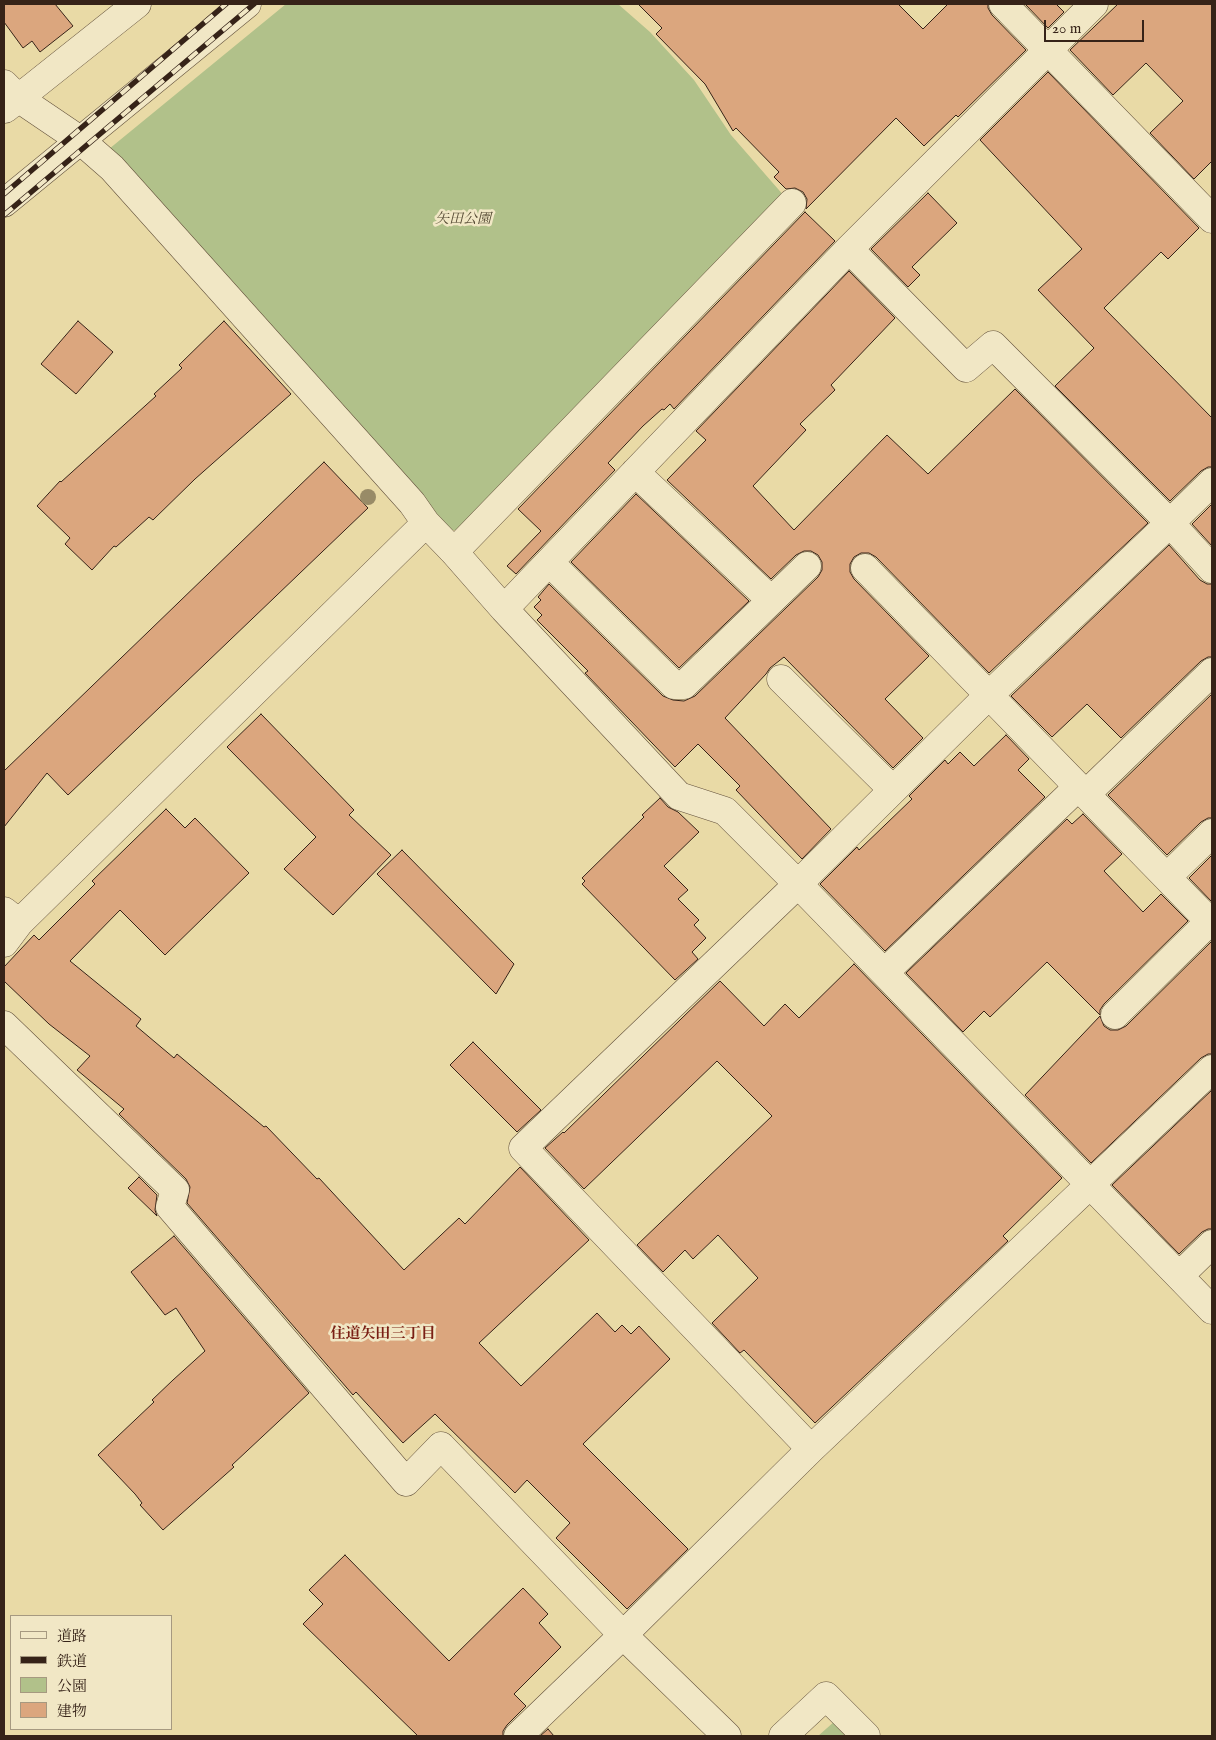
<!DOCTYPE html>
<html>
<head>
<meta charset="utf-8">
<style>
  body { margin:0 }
  #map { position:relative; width:1216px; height:1740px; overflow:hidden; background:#e9daa6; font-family:"IM FELL English","Noto Serif JP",serif }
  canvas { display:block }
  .frame { position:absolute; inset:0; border:5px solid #362318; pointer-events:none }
  .legend { position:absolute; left:10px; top:1615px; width:162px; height:115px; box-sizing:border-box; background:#f1e7c5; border:1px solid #a69980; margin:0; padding:6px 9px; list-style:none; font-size:15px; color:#362318 }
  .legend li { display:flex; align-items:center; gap:10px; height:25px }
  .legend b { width:25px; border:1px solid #a69980 }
  .scale { position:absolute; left:1044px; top:20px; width:100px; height:22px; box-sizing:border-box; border:2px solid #362318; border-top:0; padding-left:6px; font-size:15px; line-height:18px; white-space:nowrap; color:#362318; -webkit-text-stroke:4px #f1e7c5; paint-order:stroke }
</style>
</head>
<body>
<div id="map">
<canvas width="1216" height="1740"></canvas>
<div class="frame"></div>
<ul class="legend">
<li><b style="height:6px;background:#f1e7c5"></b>道路</li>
<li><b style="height:6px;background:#362318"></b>鉄道</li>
<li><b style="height:14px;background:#b1c18a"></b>公園</li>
<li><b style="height:14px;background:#dba67e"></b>建物</li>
</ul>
<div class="scale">20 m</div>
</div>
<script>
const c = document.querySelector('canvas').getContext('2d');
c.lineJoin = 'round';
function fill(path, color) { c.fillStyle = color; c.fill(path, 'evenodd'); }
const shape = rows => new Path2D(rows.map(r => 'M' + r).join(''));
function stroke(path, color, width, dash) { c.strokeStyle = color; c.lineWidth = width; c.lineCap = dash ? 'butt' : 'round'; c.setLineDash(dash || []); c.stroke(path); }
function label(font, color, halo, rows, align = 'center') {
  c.font = font + ' "IM FELL English","Noto Serif JP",serif'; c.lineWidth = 5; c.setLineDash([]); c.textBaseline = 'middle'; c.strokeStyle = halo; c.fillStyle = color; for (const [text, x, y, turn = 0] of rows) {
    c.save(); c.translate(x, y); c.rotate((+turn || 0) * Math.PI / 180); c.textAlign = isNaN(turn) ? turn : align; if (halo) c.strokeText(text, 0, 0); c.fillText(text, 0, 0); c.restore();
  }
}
fill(shape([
  [286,4,618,4,650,32,694,80,731,135,785,197,464,531,451,530,109,149],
  [835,1721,850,1736,818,1736]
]), '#b1c18a');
const building = shape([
  [4,4,55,4,73,26,40,52,32,41,23,48,4,22,4,4],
  [638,4,898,4,923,29,948,4,988,4,988,8,992,15,1026,50,958,117,956,115,924,146,896,118,806,209,807,199,803,192,795,188,786,189,774,177,779,172,736,128,733,131,705,84,656,34,662,28,638,4],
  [1025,4,1056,4,1064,12,1048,28,1025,4],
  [1118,4,1212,4,1212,161,1194,179,1150,133,1183,101,1146,63,1113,95,1070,50,1118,4],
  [1048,72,1199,228,1168,259,1161,252,1104,308,1212,418,1212,467,1208,467,1201,471,1170,501,1055,386,1094,348,1038,290,1082,249,980,140,1048,72],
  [928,193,957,223,912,267,920,275,908,287,871,249,928,193],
  [805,212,835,241,674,409,670,404,664,410,662,409,643,426,608,463,615,470,516,574,507,566,541,531,518,509,805,212],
  [849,271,895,318,831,385,835,390,800,424,806,430,753,486,794,530,887,435,928,474,1015,389,1148,523,989,673,876,557,869,553,861,553,854,557,850,564,850,572,854,579,929,656,885,699,923,738,893,768,784,657,770,668,766,674,725,718,831,829,802,859,736,790,740,786,698,744,675,767,585,673,588,671,537,620,542,615,534,607,541,600,538,597,549,584,663,696,673,700,684,701,695,696,818,577,822,570,822,562,818,555,811,551,804,551,796,555,771,579,667,480,706,440,696,431,849,271],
  [78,321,113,352,76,394,41,364,78,321],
  [224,321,291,394,195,479,153,520,149,517,116,547,114,546,92,570,65,544,70,538,37,506,60,481,61,482,156,396,154,394,182,368,179,365,224,321],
  [324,462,368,508,68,795,47,773,4,827,4,771,324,462],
  [636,494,749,601,679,668,571,562,636,494],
  [1212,504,1212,546,1192,524,1212,504],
  [1169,545,1200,580,1207,584,1212,584,1212,657,1208,657,1201,661,1121,738,1087,704,1052,737,1011,696,1169,545],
  [1212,694,1212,818,1208,818,1201,822,1167,855,1108,795,1212,694],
  [261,714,354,810,349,815,391,855,333,915,284,869,316,837,227,747,261,714],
  [1006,735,1029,759,1018,770,1045,797,885,951,820,884,857,847,859,850,912,799,909,796,945,760,948,764,960,752,974,766,1006,735],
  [660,798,668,807,678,812,699,832,664,866,688,890,678,899,699,920,694,925,706,938,692,952,698,959,675,980,582,884,585,881,582,878,644,817,642,815,660,798],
  [166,809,185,828,195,818,249,873,165,955,120,910,70,961,141,1019,136,1026,174,1058,177,1054,264,1127,266,1126,317,1179,319,1178,404,1270,459,1218,465,1224,520,1167,589,1240,479,1343,521,1386,597,1313,615,1332,622,1325,631,1334,639,1326,670,1359,583,1444,688,1549,627,1609,556,1538,570,1523,527,1480,515,1493,435,1414,403,1443,356,1392,353,1395,187,1203,190,1187,186,1179,119,1114,124,1109,77,1070,90,1056,49,1024,4,981,4,967,34,935,39,940,95,884,92,881,166,809],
  [1083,814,1122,854,1104,871,1143,912,1161,894,1188,921,1104,1004,1100,1010,1100,1015,1047,962,990,1017,984,1011,963,1032,906,973,1067,819,1072,824,1083,814],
  [402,850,514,964,496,994,377,874,402,850],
  [1212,855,1212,902,1189,878,1212,855],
  [1212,941,1212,1054,1208,1054,1201,1058,1091,1163,1025,1095,1100,1016,1104,1026,1110,1030,1118,1030,1126,1026,1212,941],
  [854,964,1062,1178,1003,1236,1008,1241,815,1423,744,1350,740,1353,712,1323,758,1278,718,1235,693,1259,685,1250,663,1272,637,1245,772,1116,717,1061,584,1189,545,1148,563,1132,564,1133,720,981,764,1026,785,1004,799,1018,854,964],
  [473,1042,541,1110,517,1132,450,1065,473,1042],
  [1212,1090,1212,1229,1208,1229,1202,1232,1179,1254,1112,1185,1212,1090],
  [139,1177,157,1195,155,1210,157,1216,128,1188,139,1177],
  [174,1236,309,1393,232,1465,234,1467,163,1530,140,1505,142,1503,135,1494,98,1455,154,1402,152,1400,173,1380,205,1351,176,1308,165,1315,131,1272,174,1236],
  [345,1555,449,1661,523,1588,548,1614,539,1623,561,1647,514,1694,526,1706,507,1725,503,1731,503,1736,418,1736,303,1624,323,1604,309,1590,345,1555],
  [548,1729,554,1736,540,1736,548,1729]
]);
fill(building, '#dba67e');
stroke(building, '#362318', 1);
const minor = shape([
  [1003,4,1212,219],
  [4,84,18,98,80,140,112,168,412,503,426,523],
  [5,109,137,4],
  [4,203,247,4],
  [635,472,771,600],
  [1212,482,1170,523,1212,569],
  [454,552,792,203],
  [549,562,674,685,684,685,807,566],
  [865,568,1212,924],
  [504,609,849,249,1094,4],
  [781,679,893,790],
  [1086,794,1212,672],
  [1167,877,1212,833],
  [4,911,19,923,426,523,454,552,504,609,679,796,725,811,798,884,989,695,1170,523,993,345,966,368,849,249],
  [4,943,19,923],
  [885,972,1078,787],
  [1115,1015,1210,921],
  [4,1025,175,1190,170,1207,406,1482,441,1446,623,1635,727,1736],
  [1179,1276,1212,1244],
  [811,1449,523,1148,798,884,1212,1310],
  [518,1736,623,1635,811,1449,1212,1069],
  [783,1736,826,1696,866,1736]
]);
stroke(minor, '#63513c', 29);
stroke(minor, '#f1e7c5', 28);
const rail = shape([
  [4,194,226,4],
  [4,215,254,4]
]);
stroke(rail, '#362318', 5.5);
stroke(rail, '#f1e7c5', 4, [11]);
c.fillStyle = '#988b67';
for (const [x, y] of [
  [368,497]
]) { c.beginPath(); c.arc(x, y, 8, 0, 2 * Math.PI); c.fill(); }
label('italic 14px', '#554a34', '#f1e7c5', [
  ["矢田公園",463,220]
]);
label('bold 15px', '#7a1f14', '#f1e7c5', [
  ["住道矢田三丁目",383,1335]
]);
</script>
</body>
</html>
